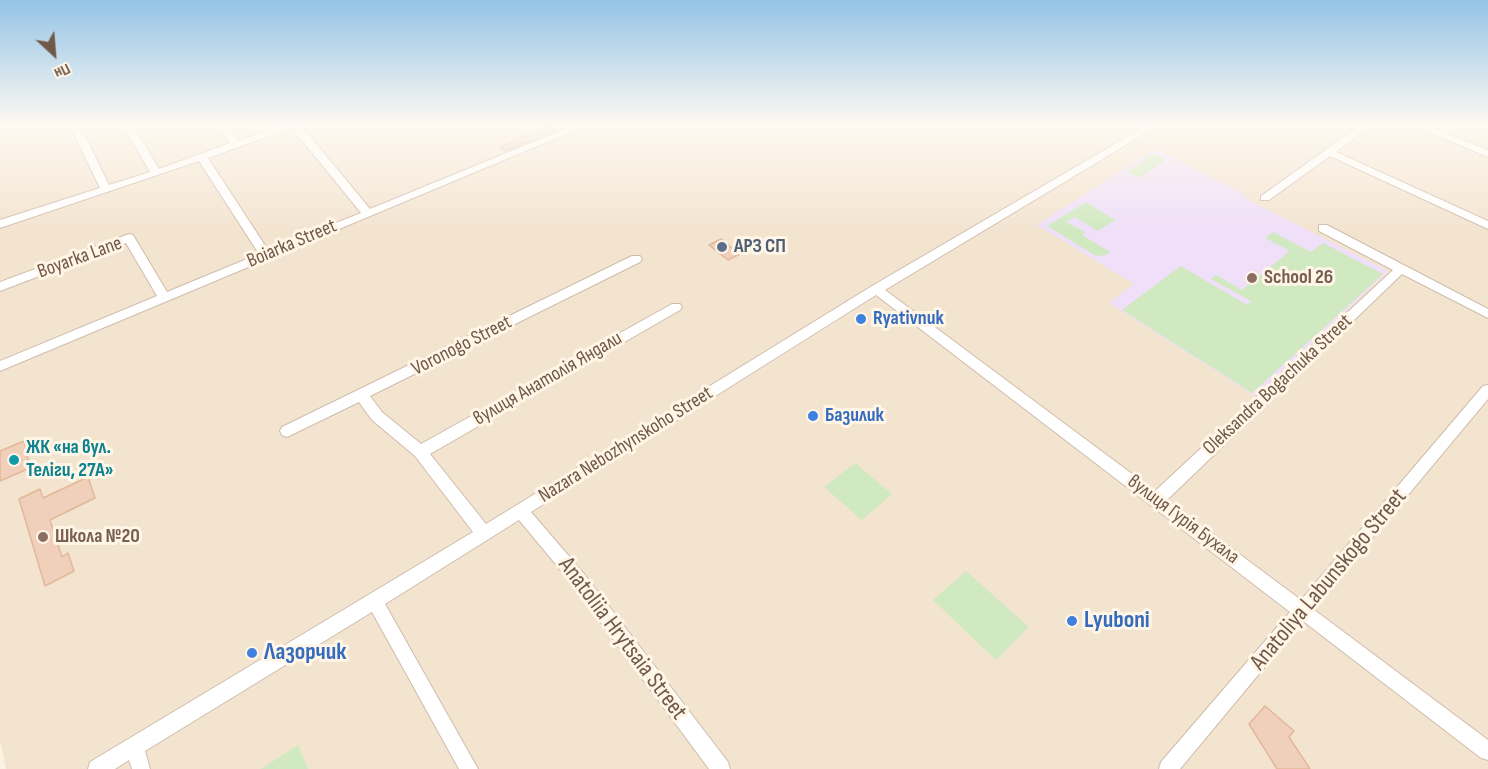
<!DOCTYPE html>
<html>
<head>
<meta charset="utf-8">
<style>
  body { margin:0 }
  #map { position:relative; width:1488px; height:769px; overflow:hidden; background:#fcf2e2; font-family:"Sofia Sans Condensed",sans-serif }
  canvas { display:block }
  .north { position:absolute; left:24px; top:24px; width:60px; height:60px; -webkit-text-stroke:4px #fff6e7; paint-order:stroke; rotate:154deg; font-size:16px; font-weight:700; line-height:24px; text-align:center; color:#725849 }
  .north::after { content:''; display:block; margin:auto; width:21px; height:27px; background:#725849; clip-path:polygon(50% 0,100% 100%,50% 72%,0 100%) }
</style>
</head>
<body>
<div id="map">
<canvas width="1488" height="769"></canvas>
<div class="north">Пн</div>
</div>
<script>
const c = document.querySelector('canvas').getContext('2d');
c.lineJoin = 'round';
function fill(path, color) { c.fillStyle = color; c.fill(path, 'evenodd'); }
const shape = rows => new Path2D(rows.map(r => 'M' + r).join(''));
function stroke(path, color, width, dash) { c.strokeStyle = color; c.lineWidth = width; c.lineCap = dash ? 'butt' : 'round'; c.setLineDash(dash || []); c.stroke(path); }
function label(font, color, halo, rows, align = 'center') {
  c.font = font + ' "Sofia Sans Condensed",sans-serif'; c.lineWidth = 6; c.setLineDash([]); c.textBaseline = 'middle'; c.strokeStyle = halo; c.fillStyle = color; for (const [text, x, y, turn = 0] of rows) {
    c.save(); c.translate(x, y); c.rotate((+turn || 0) * Math.PI / 180); c.textAlign = isNaN(turn) ? turn : align; if (halo) c.strokeText(text, 0, 0); c.fillText(text, 0, 0); c.restore();
  }
}
fill(shape([
  [0,124,1150,124,970,229,88,769,6,769,0,740],
  [1164,124,1488,125,1488,769,114,769,397,597,974,235]
]), '#f3e4d0');
fill(shape([
  [1155,149,1245,194,1243,197,1388,271,1255,396,1109,303,1134,284,1037,225]
]), '#efdff8');
fill(shape([
  [1153,153,1166,160,1140,178,1127,172],
  [1086,202,1115,220,1098,231,1075,217,1066,222,1085,232,1082,235,1110,252,1106,255,1096,256,1047,226],
  [1273,232,1311,252,1323,243,1383,274,1252,393,1122,310,1181,266,1247,305,1251,301,1211,279,1216,275,1242,290,1290,251,1265,238],
  [855,463,892,494,862,520,824,487],
  [966,571,1029,627,996,660,933,600],
  [298,745,308,769,261,769]
]), '#d0e9c1');
const building = shape([
  [553,125,558,130,505,151,500,147,553,125],
  [721,239,734,250,740,254,728,260,709,245,721,239],
  [24,441,30,468,0,481,0,451,24,441],
  [88,477,95,498,50,520,62,557,68,553,74,571,45,586,19,499,40,489,43,498,88,477],
  [1265,706,1294,731,1289,737,1310,769,1277,769,1249,724,1265,706]
]);
fill(building, '#f0d0ba');
stroke(building, '#e3b79a', 1.5);
const minor = shape([
  [69,124,79,124,109,185,150,172,122,124,132,124,159,169,230,143,216,124,226,124,238,141,285,124,300,124,370,209,577,124,590,124,0,371,0,361,157,296,126,243,0,291,0,282,129,234,133,235,167,292,259,254,199,161,0,228,0,220,100,188,69,124],
  [292,128,361,213,268,250,208,158,292,128],
  [1149,124,1161,124,885,290,1155,491,1393,270,1319,231,1319,225,1327,225,1488,309,1488,318,1402,274,1167,500,1301,600,1483,386,1488,385,1488,399,1313,609,1488,740,1488,760,1481,758,1303,621,1180,769,1159,769,1161,762,1290,612,876,295,531,512,585,575,728,762,730,769,709,769,573,585,519,520,385,604,478,769,459,769,372,612,145,751,150,769,132,769,129,760,115,769,88,769,90,762,473,532,415,456,372,420,359,402,287,437,282,435,280,431,282,427,632,256,640,256,642,259,640,262,370,396,382,412,421,444,672,304,680,304,682,307,680,310,430,454,486,524,872,286,1149,124],
  [1362,124,1373,124,1336,152,1488,221,1488,229,1330,156,1269,200,1261,200,1261,196,1362,124],
  [1410,124,1423,124,1488,150,1488,157,1410,124]
]);
stroke(minor, '#cfbcac', 2);
fill(minor, '#fff');
const sky = c.createLinearGradient(0, 0, 0, 231);
sky.addColorStop(0, '#94c4e6');
sky.addColorStop(0.54, '#fef9f2');
sky.addColorStop(1, '#fef9f200');
c.fillStyle = sky;
c.fillRect(0, 0, 1488, 231);
for (const [x, y, r, color] of [
  [722,247,6,"#5c6f8a"],
  [1252,278,6,"#8d6e63"],
  [861,319,6,"#3f7fe0"],
  [813,416,6,"#3f7fe0"],
  [14,460,6,"#0f9aa8"],
  [43,537,6,"#8d6e63"],
  [1072,621,6,"#3f7fe0"],
  [252,653,6,"#3f7fe0"]
]) { const dot = new Path2D(); dot.arc(x, y, r, 0, 2 * Math.PI); c.fillStyle = color; c.fill(dot); stroke(dot, '#fff6e7', 2); }
label('20px', '#725849', '#fff6e7', [
  ["Boiarka Street",292,244,-23],
  ["Boyarka Lane",80,258,-20],
  ["Voronogo Street",462,346,-27],
  ["вулиця Анатолія Яндали",548,379,-30],
  ["Oleksandra Bogachuka Street",1278,385,-43],
  ["Nazara Nebozhynskoho Street",626,445,-32],
  ["вулиця Гурія Бухала",1183,520,37]
]);
label('bold 20px', '#4e5e75', '#fff6e7', [
  ["АРЗ СП",734,247]
], 'left');
label('bold 20px', '#785e54', '#fff6e7', [
  ["School 26",1264,278],
  ["Школа №20",55,537]
], 'left');
label('bold 20px', '#366cbe', '#fff6e7', [
  ["Ryativnuk",873,319],
  ["Базилик",825,416]
], 'left');
label('bold 20px', '#0d838f', '#fff6e7', [
  ["ЖК «на вул.",26,448],
  ["Теліги, 27А»",26,471]
], 'left');
label('24px', '#725849', '#fff6e7', [
  ["Anatoliya Labunskogo Street",1329,580,-50],
  ["Anatoliia Hrytsaia Street",622,639,53]
]);
label('bold 24px', '#366cbe', '#fff6e7', [
  ["Lyuboni",1084,621],
  ["Лазорчик",264,653]
], 'left');
</script>
</body>
</html>
